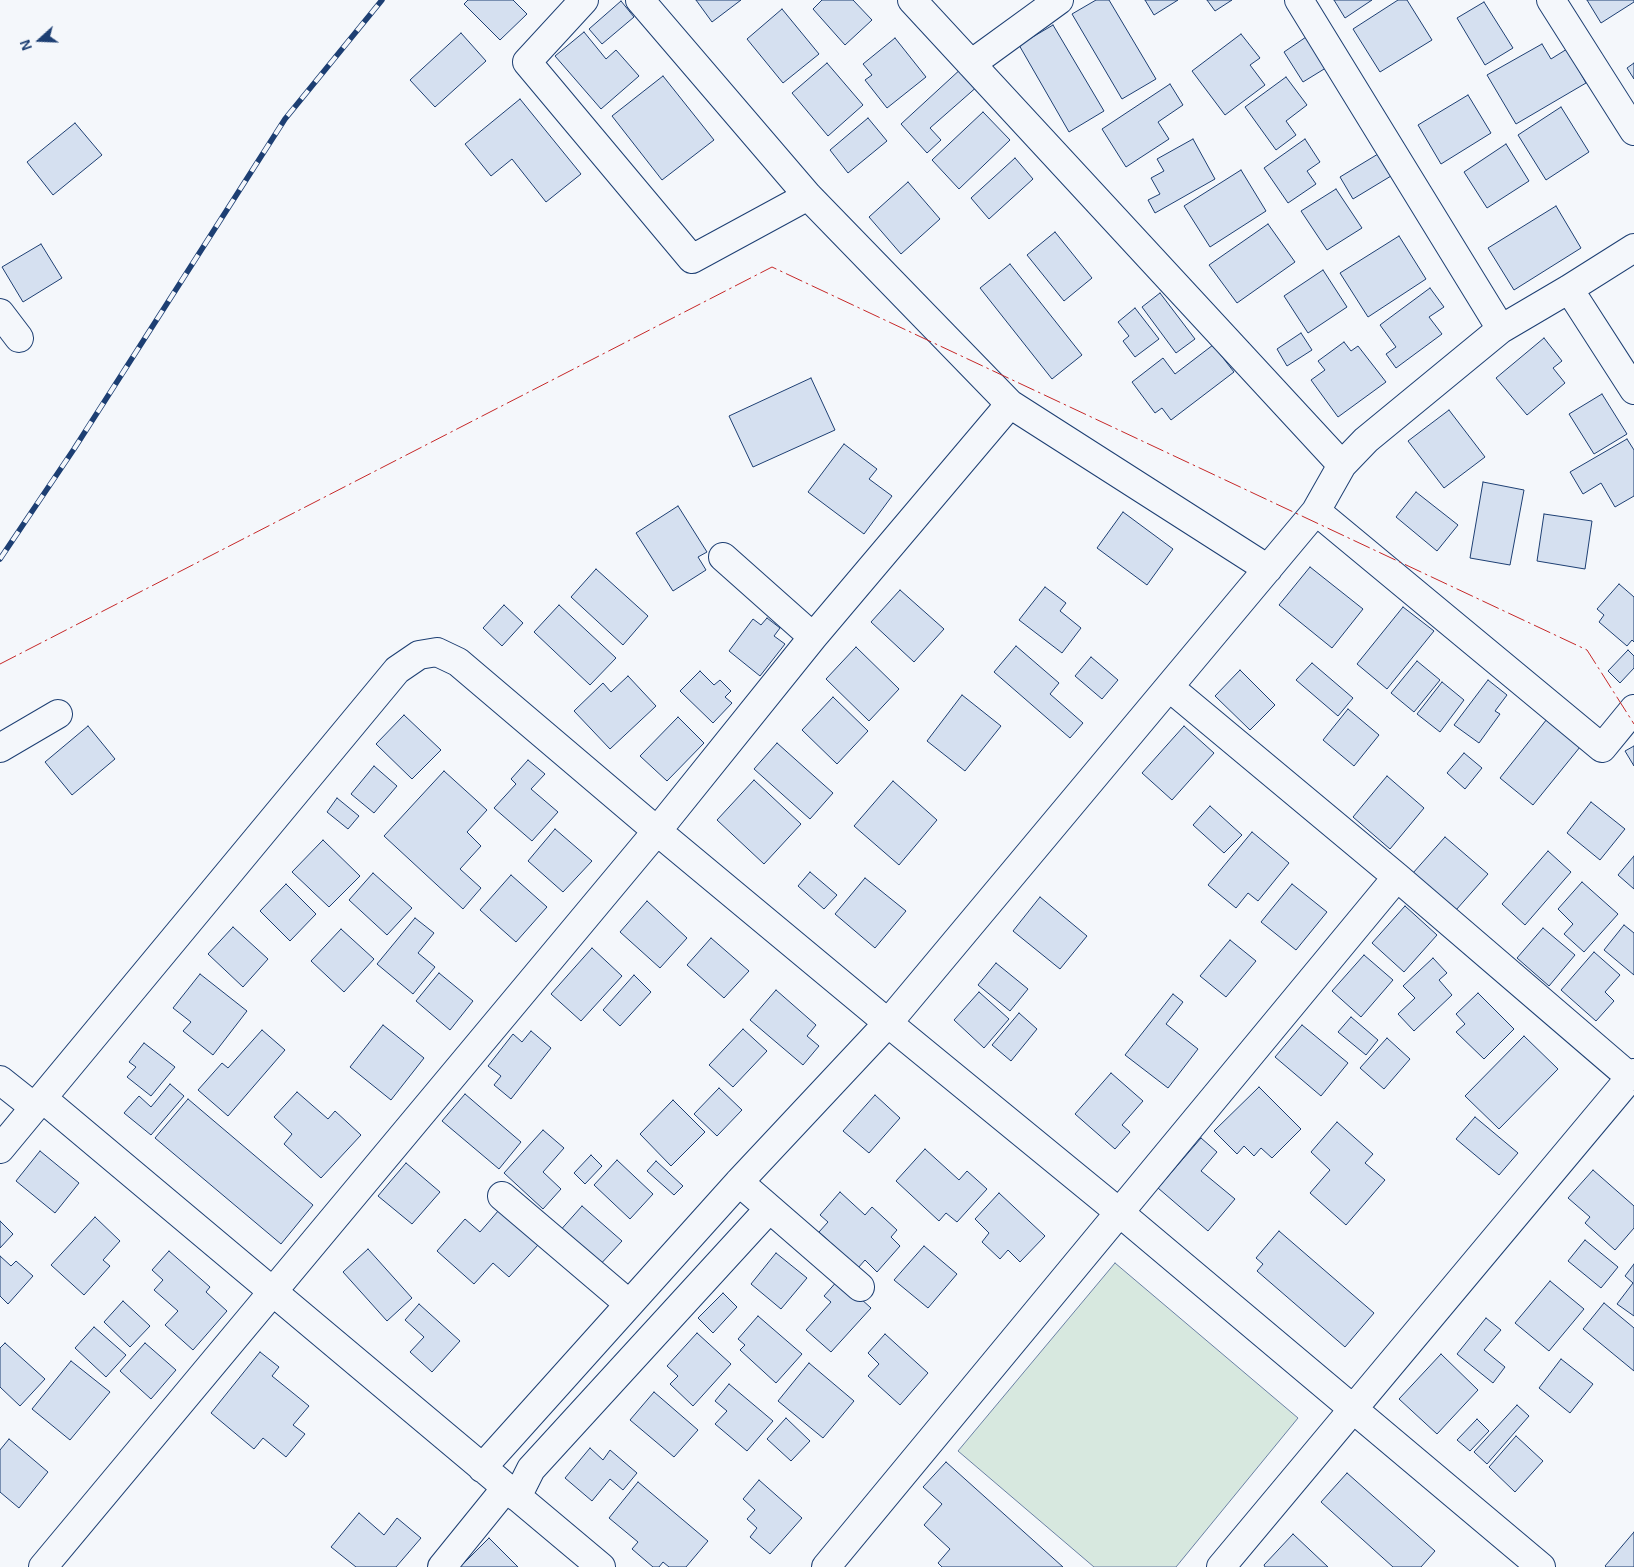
<!DOCTYPE html>
<html>
<head>
<meta charset="utf-8">
<style>
  body { margin:0 }
  #map { position:relative; width:1634px; height:1567px; overflow:hidden; background:#f4f7fb; font-family:Helvetica,sans-serif }
  canvas { display:block }
  .north { position:absolute; left:15px; top:15px; width:50px; height:50px; -webkit-text-stroke:4px #f4f7fb; paint-order:stroke; rotate:250deg; font-size:14px; font-weight:700; line-height:20px; text-align:center; color:#1d3f73 }
  .north::after { content:''; display:block; margin:auto; width:18px; height:22px; background:#1d3f73; clip-path:polygon(50% 0,100% 100%,50% 72%,0 100%) }
</style>
</head>
<body>
<div id="map">
<canvas width="1634" height="1567"></canvas>
<div class="north">N</div>
</div>
<script>
const c = document.querySelector('canvas').getContext('2d');
c.lineJoin = 'round';
function fill(path, color) { c.fillStyle = color; c.fill(path, 'evenodd'); }
const shape = rows => new Path2D(rows.map(r => 'M' + r).join(''));
function stroke(path, color, width, dash) { c.strokeStyle = color; c.lineWidth = width; c.lineCap = dash ? 'butt' : 'round'; c.setLineDash(dash || []); c.stroke(path); }
const green = shape([
  [1115,1263,1298,1418,1176,1567,1094,1567,958,1451,1115,1263]
]);
fill(green, '#d7e8df');
stroke(green, '#687fa3', 1);
const building = shape([
  [468,0,513,0,527,14,500,40,464,4,468,0],
  [696,0,741,0,712,22,696,0],
  [822,0,853,0,872,20,845,45,813,9,822,0],
  [1096,0,1109,0,1156,79,1122,99,1072,14,1096,0],
  [1145,0,1178,0,1154,15,1145,0],
  [1207,0,1232,0,1215,11,1207,0],
  [1334,0,1372,0,1345,18,1334,0],
  [1398,0,1407,0,1432,40,1380,72,1353,29,1398,0],
  [1587,0,1634,0,1634,2,1601,23,1587,0],
  [621,1,634,17,602,44,589,29,621,1],
  [1484,2,1513,48,1485,65,1457,18,1484,2],
  [782,9,819,54,783,83,747,39,782,9],
  [1053,25,1104,111,1069,132,1019,45,1053,25],
  [584,32,606,59,616,50,639,76,601,109,555,56,584,32],
  [461,33,486,61,435,107,410,80,461,33],
  [1241,34,1260,58,1250,65,1265,85,1225,115,1192,71,1241,34],
  [1309,35,1329,66,1303,82,1284,52,1309,35],
  [895,38,926,77,887,108,865,80,872,75,863,64,895,38],
  [1542,44,1551,59,1567,49,1586,83,1516,124,1487,75,1542,44],
  [827,63,863,105,828,136,792,93,827,63],
  [1634,63,1634,79,1627,68,1634,63],
  [963,67,979,85,930,128,941,140,927,153,901,124,963,67],
  [663,76,714,140,662,180,612,116,663,76],
  [1286,77,1307,105,1286,121,1296,135,1276,150,1245,107,1286,77],
  [1170,84,1183,105,1158,122,1169,139,1126,167,1102,129,1170,84],
  [1468,95,1491,133,1441,164,1418,125,1468,95],
  [520,99,581,174,546,202,512,159,491,176,465,144,520,99],
  [1561,107,1589,152,1546,180,1518,135,1561,107],
  [983,112,1010,140,959,189,932,160,983,112],
  [868,118,887,141,848,173,830,150,868,118],
  [75,123,102,155,53,195,27,162,75,123],
  [1193,139,1215,179,1155,213,1148,200,1160,194,1151,178,1164,171,1157,159,1193,139],
  [1305,139,1320,162,1307,171,1316,184,1288,203,1264,168,1305,139],
  [1506,144,1529,181,1487,208,1464,172,1506,144],
  [1378,154,1391,176,1353,199,1340,177,1378,154],
  [1015,158,1033,179,989,219,971,198,1015,158],
  [1241,170,1266,211,1210,247,1184,206,1241,170],
  [908,182,940,219,901,254,869,217,908,182],
  [1336,189,1362,228,1327,250,1301,211,1336,189],
  [1556,206,1581,248,1514,290,1488,248,1556,206],
  [1268,224,1295,262,1237,303,1209,265,1268,224],
  [1055,232,1092,278,1064,301,1027,255,1055,232],
  [1399,236,1426,279,1368,317,1340,273,1399,236],
  [41,244,62,278,23,302,2,267,41,244],
  [1010,264,1082,355,1052,379,980,288,1010,264],
  [1323,270,1347,307,1308,333,1284,296,1323,270],
  [1430,288,1444,307,1429,317,1442,334,1396,368,1386,354,1396,347,1380,325,1430,288],
  [1160,293,1195,339,1176,353,1142,307,1160,293],
  [1135,308,1159,339,1135,357,1123,341,1129,336,1118,322,1135,308],
  [1301,333,1312,350,1287,366,1277,349,1301,333],
  [1544,338,1562,361,1553,368,1565,383,1527,415,1496,378,1544,338],
  [1344,342,1351,351,1358,346,1386,382,1338,417,1311,380,1325,370,1318,361,1344,342],
  [1213,345,1234,372,1171,420,1162,408,1155,413,1132,382,1163,358,1175,374,1213,345],
  [811,378,835,430,753,467,729,416,811,378],
  [1602,394,1627,434,1594,454,1569,414,1602,394],
  [1449,410,1485,457,1444,488,1408,441,1449,410],
  [1627,439,1634,450,1634,496,1615,507,1601,483,1583,494,1570,472,1627,439],
  [844,444,877,469,869,479,892,496,864,534,808,492,844,444],
  [1483,482,1524,490,1510,565,1470,558,1483,482],
  [1416,492,1458,525,1437,551,1396,517,1416,492],
  [678,506,707,552,698,557,706,570,673,591,636,533,678,506],
  [1123,512,1173,549,1147,585,1097,548,1123,512],
  [1544,514,1592,521,1585,569,1537,561,1544,514],
  [1310,567,1363,609,1332,648,1279,605,1310,567],
  [596,569,648,616,623,645,571,597,596,569],
  [1619,584,1634,597,1634,642,1632,640,1627,646,1599,622,1604,615,1597,609,1619,584],
  [1045,587,1066,603,1060,611,1081,628,1062,653,1019,620,1045,587],
  [900,590,944,629,914,662,871,622,900,590],
  [504,605,523,623,502,646,483,628,504,605],
  [559,605,616,658,590,685,534,632,559,605],
  [1403,607,1434,631,1387,689,1357,664,1403,607],
  [767,618,780,628,774,636,785,644,760,676,729,651,753,619,761,625,767,618],
  [1016,646,1059,683,1050,694,1083,723,1070,738,994,672,1016,646],
  [856,647,899,689,869,721,826,679,856,647],
  [1628,650,1634,656,1634,668,1620,683,1608,671,1628,650],
  [1091,657,1118,680,1102,699,1075,676,1091,657],
  [1417,661,1440,680,1414,712,1391,693,1417,661],
  [1312,663,1353,698,1338,716,1296,680,1312,663],
  [1240,670,1275,705,1250,730,1215,696,1240,670],
  [700,671,714,685,720,680,731,691,725,697,732,703,713,723,680,691,700,671],
  [628,676,656,706,610,749,574,711,603,683,611,692,628,676],
  [1488,680,1507,695,1495,711,1500,714,1479,743,1454,725,1488,680],
  [1442,682,1464,700,1440,732,1417,714,1442,682],
  [962,695,1001,726,965,771,927,741,962,695],
  [833,697,868,731,837,764,802,730,833,697],
  [1348,709,1379,735,1354,766,1323,740,1348,709],
  [404,715,441,750,412,779,376,744,404,715],
  [678,717,704,743,667,781,640,756,678,717],
  [1547,719,1580,747,1533,805,1500,778,1547,719],
  [88,726,115,759,72,795,45,762,88,726],
  [1184,726,1214,753,1172,800,1142,773,1184,726],
  [777,743,833,793,810,819,754,769,777,743],
  [1634,746,1634,766,1625,751,1634,746],
  [1464,753,1482,768,1465,789,1447,773,1464,753],
  [528,760,545,774,531,789,558,812,532,841,494,808,516,784,511,779,528,760],
  [374,766,397,786,374,813,351,794,374,766],
  [444,771,487,810,467,832,481,846,460,869,481,888,463,909,384,836,444,771],
  [1387,776,1424,808,1390,849,1353,817,1387,776],
  [754,780,801,824,764,864,717,820,754,780],
  [893,781,937,820,899,865,854,826,893,781],
  [337,798,359,816,348,829,327,812,337,798],
  [1591,802,1625,829,1600,860,1567,833,1591,802],
  [1210,806,1242,835,1224,853,1193,825,1210,806],
  [555,829,592,861,563,892,528,861,555,829],
  [1252,832,1289,863,1258,901,1248,893,1236,908,1208,885,1252,832],
  [1445,837,1488,874,1456,910,1413,873,1445,837],
  [323,840,360,876,329,907,292,872,323,840],
  [1548,851,1571,872,1525,925,1502,904,1548,851],
  [1634,856,1634,889,1618,875,1634,856],
  [810,872,837,895,824,909,798,886,810,872],
  [373,873,412,908,387,935,349,900,373,873],
  [511,875,547,907,516,942,480,910,511,875],
  [865,878,906,911,875,948,835,914,865,878],
  [1582,882,1618,914,1584,952,1564,934,1573,924,1558,909,1582,882],
  [286,884,316,914,290,941,260,911,286,884],
  [1292,884,1327,912,1296,950,1261,922,1292,884],
  [1040,897,1087,936,1060,969,1013,931,1040,897],
  [647,901,687,938,660,968,620,932,647,901],
  [1405,906,1437,935,1404,972,1372,943,1405,906],
  [415,918,434,933,418,953,435,967,413,994,377,964,415,918],
  [1624,925,1634,933,1634,975,1604,950,1624,925],
  [233,927,268,959,243,987,208,954,233,927],
  [1543,928,1575,955,1549,986,1517,958,1543,928],
  [341,929,374,959,344,992,311,961,341,929],
  [711,938,749,971,724,998,687,965,711,938],
  [1230,940,1256,961,1226,997,1200,976,1230,940],
  [592,948,622,976,581,1021,551,994,592,948],
  [1594,952,1620,975,1605,992,1614,1001,1596,1021,1561,990,1594,952],
  [1364,955,1393,980,1361,1017,1332,991,1364,955],
  [1433,958,1447,973,1439,980,1452,995,1414,1031,1398,1014,1415,998,1403,986,1433,958],
  [996,963,1028,989,1010,1011,978,985,996,963],
  [439,973,473,1001,450,1030,416,1001,439,973],
  [200,974,247,1011,213,1055,183,1031,191,1022,173,1008,200,974],
  [634,975,651,992,620,1026,603,1010,634,975],
  [776,990,816,1025,807,1036,819,1046,803,1065,750,1020,776,990],
  [979,992,1009,1019,984,1048,954,1020,979,992],
  [1478,993,1514,1029,1484,1059,1456,1032,1465,1024,1456,1014,1478,993],
  [1173,994,1183,1002,1166,1024,1198,1049,1168,1088,1125,1055,1173,994],
  [1019,1013,1037,1029,1011,1061,992,1045,1019,1013],
  [1351,1017,1378,1040,1366,1055,1338,1032,1351,1017],
  [383,1025,424,1058,391,1100,350,1067,383,1025],
  [1302,1025,1348,1063,1321,1096,1275,1057,1302,1025],
  [743,1029,767,1051,733,1087,709,1065,743,1029],
  [262,1030,285,1050,228,1116,198,1090,222,1063,228,1068,262,1030],
  [531,1031,551,1048,511,1099,494,1085,501,1076,488,1066,513,1034,522,1042,531,1031],
  [1524,1036,1558,1069,1499,1129,1465,1096,1524,1036],
  [1387,1038,1410,1059,1384,1089,1360,1068,1387,1038],
  [144,1043,175,1067,151,1096,127,1077,136,1067,129,1062,144,1043],
  [1111,1073,1143,1101,1122,1125,1130,1132,1115,1149,1075,1114,1111,1073],
  [170,1084,184,1096,151,1135,124,1113,139,1096,151,1107,170,1084],
  [1259,1087,1301,1129,1272,1158,1261,1148,1254,1156,1244,1146,1237,1154,1214,1131,1259,1087],
  [719,1088,742,1110,717,1136,694,1114,719,1088],
  [297,1092,328,1119,335,1111,361,1135,321,1178,284,1144,292,1134,274,1117,297,1092],
  [465,1094,521,1142,499,1169,442,1121,465,1094],
  [875,1095,900,1118,869,1153,843,1131,875,1095],
  [188,1099,313,1205,281,1244,155,1138,188,1099],
  [673,1100,705,1132,671,1166,640,1134,673,1100],
  [1475,1117,1518,1153,1499,1175,1456,1139,1475,1117],
  [1337,1122,1373,1154,1365,1163,1385,1180,1346,1225,1310,1193,1330,1170,1311,1152,1337,1122],
  [543,1130,564,1148,543,1172,561,1189,543,1209,504,1173,543,1130],
  [1201,1138,1217,1152,1201,1171,1235,1199,1208,1231,1158,1188,1201,1138],
  [925,1149,959,1180,967,1171,987,1189,957,1222,946,1213,939,1221,896,1181,925,1149],
  [40,1151,79,1183,55,1213,16,1181,40,1151],
  [591,1155,602,1166,585,1184,574,1173,591,1155],
  [617,1160,653,1194,630,1219,594,1185,617,1160],
  [656,1161,683,1186,674,1195,647,1171,656,1161],
  [406,1163,440,1192,412,1224,378,1196,406,1163],
  [1593,1170,1634,1206,1634,1228,1615,1250,1585,1223,1590,1217,1568,1198,1593,1170],
  [840,1192,865,1215,872,1207,897,1230,891,1237,900,1246,877,1272,865,1260,858,1268,819,1232,828,1222,820,1215,840,1192],
  [999,1193,1045,1236,1020,1262,1008,1250,1000,1259,982,1242,989,1233,975,1219,999,1193],
  [582,1206,622,1241,597,1268,558,1233,582,1206],
  [499,1210,538,1245,509,1277,493,1263,474,1284,437,1251,465,1219,480,1232,499,1210],
  [95,1217,120,1241,103,1260,110,1266,84,1295,51,1265,95,1217],
  [0,1221,13,1234,0,1248,0,1221],
  [1279,1231,1374,1313,1345,1347,1257,1271,1263,1264,1256,1258,1279,1231],
  [1585,1240,1618,1267,1601,1288,1568,1261,1585,1240],
  [924,1246,957,1274,928,1308,894,1280,924,1246],
  [368,1249,412,1298,387,1321,343,1272,368,1249],
  [169,1251,210,1287,206,1292,227,1311,193,1350,165,1325,178,1311,154,1290,163,1280,152,1270,169,1251],
  [776,1253,807,1278,781,1309,751,1284,776,1253],
  [0,1256,11,1266,16,1261,33,1276,8,1304,0,1296,0,1256],
  [1634,1264,1634,1316,1617,1304,1633,1283,1625,1276,1634,1264],
  [839,1279,871,1308,831,1352,806,1330,831,1302,824,1296,839,1279],
  [1550,1281,1584,1309,1549,1351,1515,1323,1550,1281],
  [723,1293,737,1307,713,1333,698,1318,723,1293],
  [123,1301,150,1326,130,1347,104,1322,123,1301],
  [1604,1303,1634,1328,1634,1371,1583,1329,1604,1303],
  [419,1304,460,1341,432,1372,410,1352,424,1337,405,1320,419,1304],
  [758,1316,802,1354,776,1383,740,1350,745,1345,738,1339,758,1316],
  [1486,1318,1501,1330,1484,1350,1505,1367,1493,1383,1457,1354,1486,1318],
  [94,1327,126,1355,106,1377,75,1348,94,1327],
  [697,1333,731,1364,693,1406,670,1384,678,1376,667,1366,697,1333],
  [885,1334,928,1373,900,1405,868,1376,879,1364,868,1353,885,1334],
  [5,1343,45,1379,20,1406,0,1387,0,1348,5,1343],
  [145,1343,176,1370,151,1399,120,1371,145,1343],
  [260,1352,279,1367,272,1376,309,1406,293,1425,305,1434,286,1457,263,1438,254,1449,211,1413,260,1352],
  [1441,1354,1478,1390,1437,1434,1399,1399,1441,1354],
  [1561,1359,1593,1384,1570,1413,1539,1388,1561,1359],
  [71,1361,110,1392,70,1440,32,1409,71,1361],
  [809,1363,854,1401,823,1438,778,1401,809,1363],
  [729,1384,773,1421,747,1451,715,1424,727,1411,715,1401,729,1384],
  [654,1392,698,1430,674,1457,630,1420,654,1392],
  [1517,1405,1529,1416,1487,1464,1474,1452,1517,1405],
  [786,1418,810,1441,791,1461,767,1439,786,1418],
  [1477,1419,1489,1431,1470,1451,1457,1440,1477,1419],
  [1516,1436,1543,1461,1515,1492,1489,1467,1516,1436],
  [9,1439,48,1472,19,1508,0,1492,0,1450,9,1439],
  [590,1448,603,1460,610,1450,637,1473,623,1490,610,1479,592,1501,565,1478,590,1448],
  [946,1462,1063,1567,942,1567,938,1563,950,1549,924,1525,942,1504,923,1487,946,1462],
  [1347,1473,1435,1551,1421,1567,1393,1567,1321,1502,1347,1473],
  [759,1480,802,1518,770,1554,750,1537,757,1528,747,1519,755,1510,743,1499,759,1480],
  [638,1482,708,1541,686,1567,669,1567,663,1562,659,1567,653,1567,632,1549,638,1542,609,1518,638,1482],
  [359,1513,384,1535,397,1518,421,1538,396,1567,356,1567,331,1547,359,1513],
  [1634,1532,1634,1567,1606,1567,1605,1566,1634,1532],
  [1293,1534,1328,1567,1265,1567,1264,1565,1293,1534],
  [489,1538,518,1567,460,1567,489,1538]
]);
fill(building, '#d5e0f0');
stroke(building, '#1d3f73', 1);
const minor = shape([
  [584,0,527,62,692,259,808,196],
  [640,0,808,196,1010,404,1268,569],
  [912,0,1342,465],
  [1299,0,1501,329],
  [1551,0,1634,131],
  [971,64,1059,0],
  [1569,289,1634,390],
  [0,313,19,338],
  [1316,511,1602,748,1634,709],
  [723,557,813,637],
  [1169,687,1397,877,1630,1077],
  [0,748,58,714],
  [0,1080,34,1107],
  [42,1098,601,1567],
  [0,1149,397,670,419,655,437,652,458,662,657,831,888,1023,1120,1213,1541,1567],
  [739,1182,860,1287],
  [502,1196,629,1304],
  [482,1468,739,1182,888,1023,1316,511,1342,465,1366,440,1501,329,1569,289,1634,248],
  [517,1497,531,1469,769,1209],
  [43,1567,657,831,813,637,1010,404],
  [442,1567,506,1488],
  [826,1567,1397,877],
  [1221,1567,1634,1073]
]);
stroke(minor, '#1d3f73', 30);
stroke(minor, '#f4f7fb', 28);
const rail = shape([
  [0,559,74,449,285,119,382,0]
]);
stroke(rail, '#1d3f73', 5.5);
stroke(rail, '#f4f7fb', 4, [11]);
stroke(shape([
  [0,664,772,267,1587,650,1634,724]
]), '#c62828', 1, [18, 4, 2.5, 4]);
</script>
</body>
</html>
